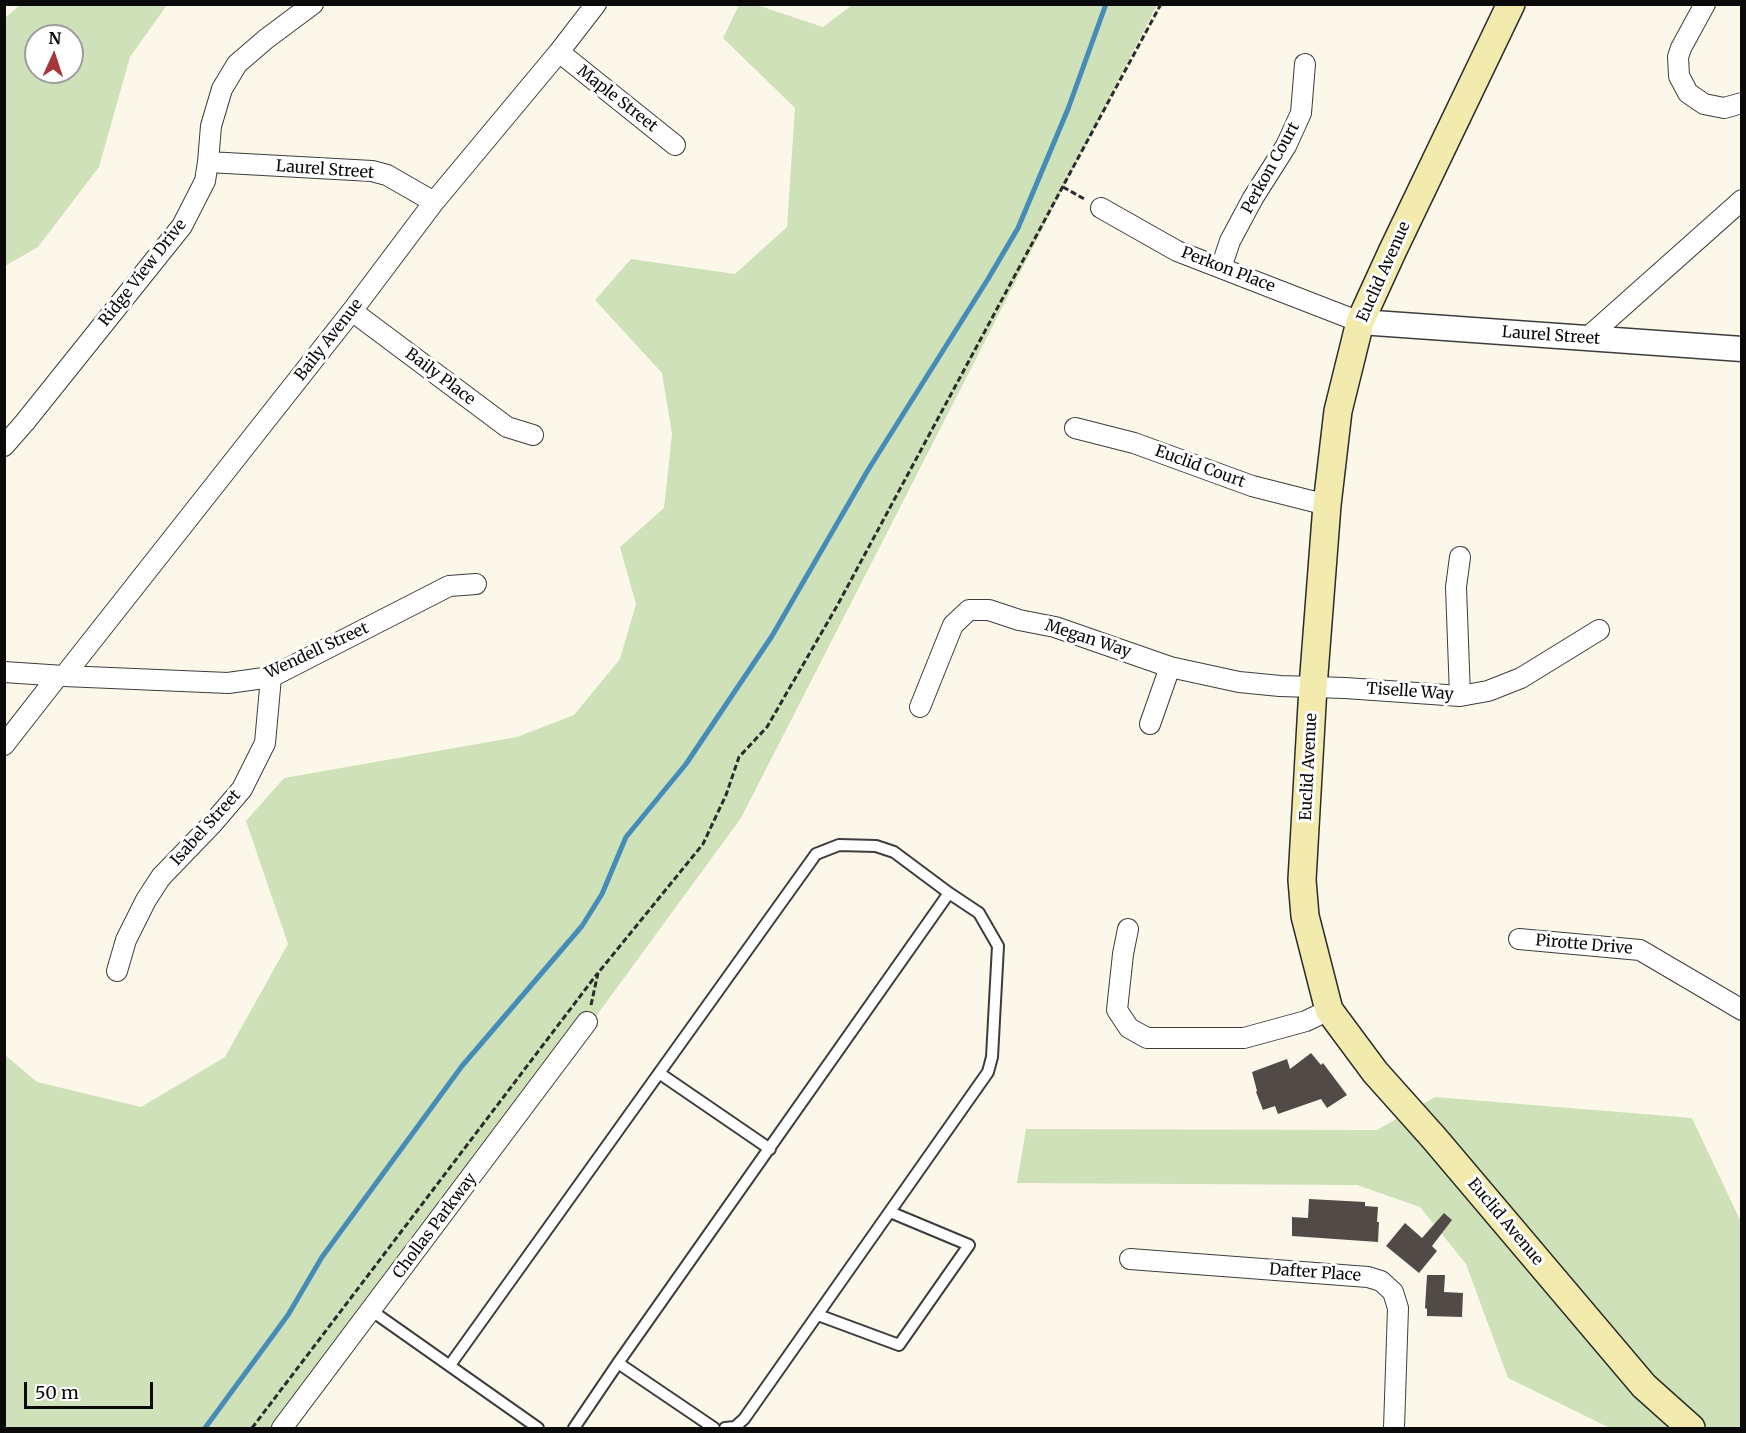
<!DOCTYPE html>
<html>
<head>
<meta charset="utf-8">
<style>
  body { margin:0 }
  #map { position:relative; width:1746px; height:1433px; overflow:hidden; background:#fcf8e9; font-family:Merriweather,serif }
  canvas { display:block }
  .frame { position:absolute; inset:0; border:6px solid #0a0a0a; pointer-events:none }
  .north { position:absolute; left:24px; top:24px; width:60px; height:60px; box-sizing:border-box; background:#fff; border:2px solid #9d9d9d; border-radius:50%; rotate:3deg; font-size:16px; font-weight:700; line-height:24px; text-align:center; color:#0a0a0a }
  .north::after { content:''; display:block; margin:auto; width:21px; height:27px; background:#a5363c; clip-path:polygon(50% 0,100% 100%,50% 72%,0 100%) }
  .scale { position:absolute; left:24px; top:1382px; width:129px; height:27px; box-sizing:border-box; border:3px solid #0a0a0a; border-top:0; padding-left:8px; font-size:18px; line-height:21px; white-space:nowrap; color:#0a0a0a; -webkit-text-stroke:4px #fff; paint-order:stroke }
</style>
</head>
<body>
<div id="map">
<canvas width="1746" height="1433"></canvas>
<div class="frame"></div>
<div class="north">N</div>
<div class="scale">50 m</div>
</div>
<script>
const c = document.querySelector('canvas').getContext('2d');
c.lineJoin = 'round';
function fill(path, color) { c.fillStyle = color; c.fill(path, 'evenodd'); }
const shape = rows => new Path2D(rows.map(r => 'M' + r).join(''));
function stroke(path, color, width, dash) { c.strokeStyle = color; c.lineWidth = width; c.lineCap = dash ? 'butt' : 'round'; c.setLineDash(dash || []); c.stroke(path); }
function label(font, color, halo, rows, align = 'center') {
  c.font = font + ' Merriweather,serif'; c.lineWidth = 6; c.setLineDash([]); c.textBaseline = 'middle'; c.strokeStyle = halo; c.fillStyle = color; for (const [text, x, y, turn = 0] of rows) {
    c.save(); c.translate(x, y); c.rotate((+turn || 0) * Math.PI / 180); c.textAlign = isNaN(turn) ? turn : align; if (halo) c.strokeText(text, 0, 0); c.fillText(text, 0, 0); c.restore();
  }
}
fill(shape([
  [20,5,167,5,130,57,99,167,38,247,5,266,5,18],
  [36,36,72,36,72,72,36,72],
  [739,5,757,5,823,27,852,5,1157,5,741,818,295,1428,5,1428,4,1054,37,1082,141,1107,225,1057,288,944,246,821,284,778,517,737,574,715,620,659,636,604,620,547,664,508,672,434,662,373,595,300,631,259,735,274,787,227,795,108,723,38],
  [1435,1097,1692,1118,1741,1222,1741,1428,1610,1428,1508,1378,1466,1264,1420,1207,1357,1185,1017,1183,1026,1129,1377,1130]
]), '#cee1b8');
stroke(shape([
  [205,1428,288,1315,322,1257,462,1066,582,926,602,894,626,837,686,764,772,636,868,470,988,279,1018,228,1068,109,1106,4]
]), '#468cb9', 5);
fill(shape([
  [1311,1053,1321,1065,1323,1063,1347,1095,1327,1108,1321,1099,1278,1114,1275,1106,1263,1110,1256,1092,1257,1091,1252,1072,1287,1059,1290,1069],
  [1309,1199,1365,1202,1365,1206,1378,1207,1377,1222,1379,1222,1378,1242,1292,1236,1292,1217,1308,1218],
  [1444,1213,1452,1220,1432,1246,1437,1251,1419,1273,1386,1246,1405,1223,1422,1238],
  [1427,1275,1445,1275,1444,1292,1463,1293,1462,1317,1427,1316,1427,1309,1425,1308]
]), '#514b48');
const service = shape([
  [659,1073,770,1149],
  [372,1311,538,1428],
  [818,1315,899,1345,969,1245,890,1212],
  [618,1363,714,1428],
  [450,1365,816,854,839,845,876,846,894,852,949,893,979,913,998,946,992,1057,988,1072,744,1419,735,1427,725,1428],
  [574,1428,618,1363,949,893]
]);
const minor = shape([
  [1705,4,1681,48,1678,57,1679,76,1688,93,1704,104,1724,108,1742,103],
  [559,52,675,145],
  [208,162,372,171,387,175,434,202],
  [1101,208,1177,251,1360,322],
  [1221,268,1230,241,1253,198,1286,146,1301,113,1305,64],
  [352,311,507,427,533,435],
  [1587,338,1742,200],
  [1075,428,1134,443,1252,486,1327,505],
  [4,446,25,422,182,226,205,181,208,162,211,126,222,89,237,64,266,39,313,4],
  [4,672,64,676,228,683,271,677,449,586,476,584],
  [64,676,352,311,434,202,559,52,596,4],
  [1460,696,1456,587,1460,557],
  [920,707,953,625,969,610,989,610,1019,620,1055,627,1170,667,1239,682,1280,686,1345,688,1460,696,1488,691,1521,678,1599,630],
  [1150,724,1170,667],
  [4,745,58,676],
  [1128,929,1123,954,1117,1010,1129,1028,1147,1038,1244,1038,1306,1021,1329,1010],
  [1519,939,1640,950,1742,1010],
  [117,971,126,940,146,900,161,877,213,823,242,789,265,743,271,677],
  [1130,1259,1368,1277,1381,1281,1393,1292,1398,1308,1394,1428],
  [282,1428,587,1022]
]);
const tertiary = shape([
  [1360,322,1742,349]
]);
const secondary = shape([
  [1511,4,1392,252,1360,322,1338,411,1327,505,1313,687,1302,880,1305,916,1329,1010,1375,1072,1434,1138,1644,1386,1691,1428]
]);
stroke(service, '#3d3d3d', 14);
stroke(minor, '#3d3d3d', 22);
stroke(tertiary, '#3d3d3d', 27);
stroke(secondary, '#2c2c2c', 30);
stroke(shape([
  [1063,187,1086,200],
  [591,1005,598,973,703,844,726,795,739,757,767,727,837,606,1161,4],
  [252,1428,597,974]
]), '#2c2c2c', 3, [6, 3]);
stroke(service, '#fff', 10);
stroke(minor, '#fff', 20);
stroke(tertiary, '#fff', 24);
stroke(secondary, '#f3ebad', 27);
label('16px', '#0a0a0a', '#fff', [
  ["Maple Street",617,99,38],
  ["Perkon Court",1271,168,-61],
  ["Laurel Street",325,170,4],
  ["Perkon Place",1228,270,21],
  ["Euclid Avenue",1384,272,-66],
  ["Ridge View Drive",143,273,-52],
  ["Laurel Street",1551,336,4],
  ["Baily Avenue",329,340,-52],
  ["Baily Place",440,377,37],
  ["Euclid Court",1200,467,20],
  ["Megan Way",1088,639,18],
  ["Wendell Street",317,651,-25],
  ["Tiselle Way",1410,692,4],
  ["Euclid Avenue",1309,767,-87],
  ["Isabel Street",206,828,-48],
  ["Pirotte Drive",1584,945,5],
  ["Euclid Avenue",1505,1222,50],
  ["Chollas Parkway",435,1226,-53],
  ["Dafter Place",1315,1273,4]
]);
</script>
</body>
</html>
